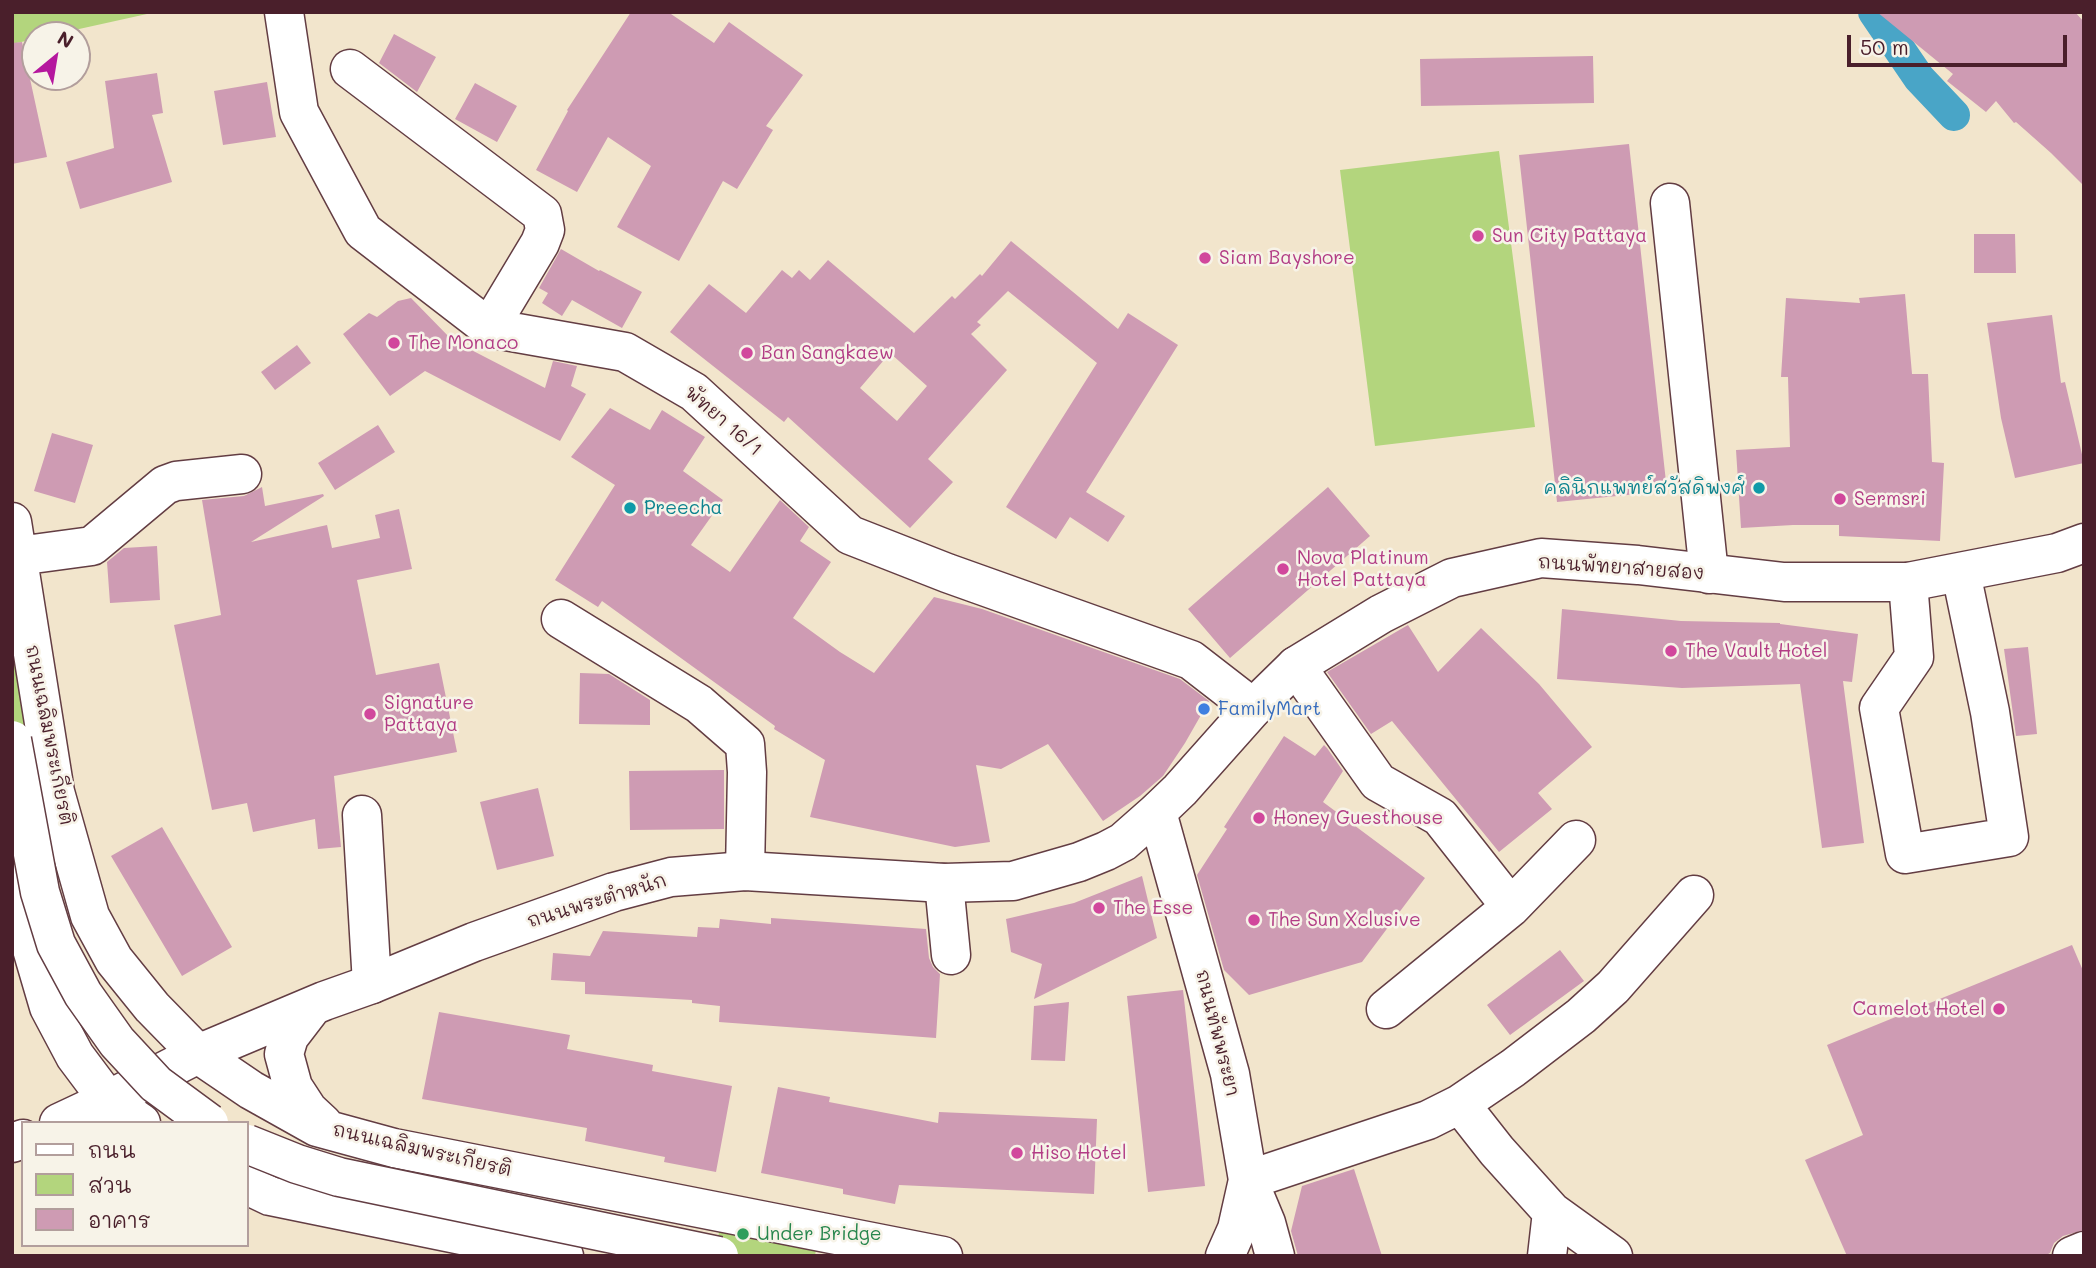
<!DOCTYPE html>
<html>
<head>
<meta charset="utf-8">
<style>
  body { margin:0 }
  #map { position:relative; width:2096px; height:1268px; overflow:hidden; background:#f2e5cc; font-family:Mali,"Playpen Sans Thai",sans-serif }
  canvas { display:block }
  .frame { position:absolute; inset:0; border:14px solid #4a1f2b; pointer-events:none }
  .legend { position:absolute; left:21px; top:1121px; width:228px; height:126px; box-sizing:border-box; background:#f7f3e8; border:2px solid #b29e9c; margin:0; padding:9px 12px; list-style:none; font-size:21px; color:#4a1f2b }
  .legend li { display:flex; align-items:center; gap:14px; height:35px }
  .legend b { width:35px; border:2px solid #b29e9c }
  .north { position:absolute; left:21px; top:21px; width:70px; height:70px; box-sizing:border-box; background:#f7f3e8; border:2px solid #b29e9c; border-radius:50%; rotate:30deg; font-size:19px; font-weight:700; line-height:28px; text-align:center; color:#4a1f2b }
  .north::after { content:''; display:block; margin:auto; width:24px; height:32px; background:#b5179e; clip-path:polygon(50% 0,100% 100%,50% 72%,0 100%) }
  .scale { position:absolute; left:1847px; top:35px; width:220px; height:32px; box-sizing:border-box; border:4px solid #4a1f2b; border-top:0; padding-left:9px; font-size:21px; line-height:24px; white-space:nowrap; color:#4a1f2b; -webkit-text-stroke:5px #f7f3e8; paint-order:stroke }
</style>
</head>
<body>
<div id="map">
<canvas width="2096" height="1268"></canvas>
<div class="frame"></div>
<ul class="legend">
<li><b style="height:9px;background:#fff"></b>ถนน</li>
<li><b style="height:19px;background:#b3d57d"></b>สวน</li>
<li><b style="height:19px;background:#ce9bb3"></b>อาคาร</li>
</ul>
<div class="north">N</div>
<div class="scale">50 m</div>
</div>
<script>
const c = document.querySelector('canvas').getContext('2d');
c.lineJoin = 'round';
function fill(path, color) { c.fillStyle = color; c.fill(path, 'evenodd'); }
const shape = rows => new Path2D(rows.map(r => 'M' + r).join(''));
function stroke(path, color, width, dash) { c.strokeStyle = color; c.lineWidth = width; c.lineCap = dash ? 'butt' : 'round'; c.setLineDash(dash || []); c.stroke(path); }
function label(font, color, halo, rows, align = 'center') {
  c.font = font + ' Mali,"Playpen Sans Thai",sans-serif'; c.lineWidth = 5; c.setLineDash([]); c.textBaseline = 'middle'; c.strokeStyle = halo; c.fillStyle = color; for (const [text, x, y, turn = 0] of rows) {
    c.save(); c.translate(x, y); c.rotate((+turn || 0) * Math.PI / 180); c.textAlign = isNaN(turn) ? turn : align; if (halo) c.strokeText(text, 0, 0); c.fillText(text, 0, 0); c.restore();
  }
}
fill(shape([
  [12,12,156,12,52,35,35,35,35,39,12,44],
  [1499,151,1535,427,1375,446,1340,170],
  [22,660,38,756,12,761,12,661],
  [720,1226,817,1243,815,1256,715,1256]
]), '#b3d57d');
stroke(shape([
  [1874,12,1919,78,1954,115]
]), '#49a5c7', 32);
fill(shape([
  [631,12,668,12,714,43,729,22,803,75,766,126,773,130,737,189,723,181,679,261,617,227,651,166,608,137,577,192,536,170,568,111,567,110],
  [1877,12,2075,12,2084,22,2084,186,2051,153,2016,122,2014,123,1996,101,1986,112,1947,81,1953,74],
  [394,34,436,57,417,92,379,63],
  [22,42,47,157,12,164,12,43],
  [1593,56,1594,103,1421,106,1420,59],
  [157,73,163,113,152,115,172,182,80,209,66,162,114,148,105,81],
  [267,82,276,137,223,145,214,91],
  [475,83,517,106,497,142,455,119],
  [1629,144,1667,491,1557,502,1519,155],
  [1974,234,2015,234,2016,273,1974,273],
  [1011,241,1118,329,1128,313,1178,345,1086,492,1125,516,1108,542,1070,517,1056,539,1006,507,1097,363,1008,291,977,322,981,325,971,334,1007,370,928,459,953,482,910,528,788,417,784,422,670,332,709,284,746,313,782,270,792,278,799,270,810,280,828,260,914,333,952,296,955,299,980,274,982,276],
  [890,353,927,386,897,421,860,388],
  [561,249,599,271,600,270,642,292,622,328,572,300,562,316,542,303,548,293,539,288],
  [1905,294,1912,374,1928,374,1932,462,1944,463,1940,541,1839,536,1839,525,1793,525,1741,528,1736,450,1790,447,1788,377,1781,377,1786,298,1860,303,1859,298],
  [411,298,452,340,545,388,553,361,577,366,571,386,586,394,560,441,425,371,390,396,343,334,369,313,377,317,398,301],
  [2052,315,2061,383,2065,382,2084,463,2015,478,2001,418,1987,323],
  [297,345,311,363,275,390,261,372],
  [610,408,650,430,662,410,705,437,683,471,723,500,691,545,730,572,780,500,809,527,800,541,831,562,793,618,840,652,874,673,934,597,982,609,1180,679,1209,701,1185,743,1163,776,1140,796,1103,821,1048,744,1001,769,976,765,990,842,955,847,810,817,825,760,774,729,775,726,602,601,598,607,555,580,615,485,571,457],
  [378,425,395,452,335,490,318,463],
  [52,433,93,445,75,503,34,491],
  [262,487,265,506,323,494,324,496,251,542,327,525,332,548,380,538,375,515,399,509,412,569,357,580,376,675,439,663,457,752,334,776,341,847,318,849,315,819,253,832,247,803,212,810,174,625,221,615,202,500,244,496],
  [1328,487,1370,536,1230,658,1188,609],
  [157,546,160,600,110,603,107,562,124,548],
  [1562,609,1681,621,1780,623,1780,624,1858,634,1852,682,1843,681,1864,843,1822,848,1800,684,1682,688,1557,679],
  [1408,625,1438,672,1481,628,1539,684,1592,747,1538,793,1552,809,1499,852,1392,721,1371,734,1327,672],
  [2028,647,2037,734,2016,736,2004,649],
  [580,673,609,674,650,700,650,725,579,724],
  [1284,736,1315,756,1324,745,1327,748,1343,771,1323,802,1425,878,1362,962,1249,995,1224,970,1197,875,1227,829,1224,827],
  [724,770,724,829,630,830,629,771],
  [538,788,554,856,497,870,480,802],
  [162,827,232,947,182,976,111,856],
  [1142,876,1157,938,1034,999,1042,964,1011,952,1006,919,1074,903],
  [771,918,926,929,929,958,933,967,940,974,936,1038,719,1022,720,1006,692,1003,692,1000,585,994,585,982,551,980,553,953,590,956,603,931,697,937,698,927,719,928,720,919,771,924],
  [2072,945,2084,973,2084,1230,2063,1236,2054,1243,2050,1253,2044,1256,1847,1256,1805,1160,1863,1135,1827,1045],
  [1560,950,1584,981,1510,1035,1487,1005],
  [1183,990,1205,1186,1148,1192,1127,996],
  [1069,1002,1065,1061,1031,1060,1034,1006],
  [439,1012,570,1035,567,1049,653,1065,652,1071,732,1086,716,1172,664,1162,665,1157,585,1141,587,1128,422,1099],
  [778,1087,830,1097,829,1102,938,1123,939,1112,1097,1119,1094,1194,899,1185,895,1204,843,1194,843,1189,761,1173],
  [1354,1169,1382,1256,1298,1256,1291,1231,1302,1186]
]), '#ce9bb3');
const minor = shape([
  [284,12,299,112,363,231,489,328,625,352,694,392,850,535,947,573,1191,660,1253,708],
  [350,69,542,214,545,230,540,243,489,328],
  [1670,203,1709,574],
  [12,522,55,792,90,916,114,960,152,1007,198,1054],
  [18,556,92,546,165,485,176,481,242,474],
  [1908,582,1914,657,1879,708,1905,854,2009,837,1990,712,1961,573],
  [561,619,699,704,745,744,747,772,745,871],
  [1296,666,1378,782,1440,817,1511,907,1576,840],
  [362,815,372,984],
  [12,881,49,1007,75,1056,108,1100,59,1123],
  [944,883,951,955],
  [1386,1009,1511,907],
  [1460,1104,1513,1068,1581,1016,1613,987,1694,895],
  [12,1143,23,1139],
  [1275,1256,1266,1223,1248,1180,1428,1120,1460,1104,1497,1151,1552,1212,1613,1256],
  [1547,1256,1552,1212],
  [2072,1256,2084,1251]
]);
const major = shape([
  [1157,812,1230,1074,1248,1180,1237,1229,1225,1256],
  [312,1007,289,1037,284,1054,293,1087,308,1110,323,1124],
  [198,1054,251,1090,317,1127,394,1148,943,1256],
  [141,1123,108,1100,198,1054,324,1001,372,984,474,942,614,892,671,877,745,871,944,883,1013,881,1079,862,1106,851,1123,842,1157,812,1180,790,1253,708,1296,666,1381,614,1452,578,1541,558,1638,565,1784,582,1908,582,2057,553,2084,543],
  [247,1185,270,1196,564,1256]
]);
stroke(minor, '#633d43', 41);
stroke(major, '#633d43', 41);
stroke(minor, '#fff', 38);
stroke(major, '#fff', 38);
const majorBridge = shape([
  [12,740,40,892,56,944,83,994,117,1042,156,1084,209,1123],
  [247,1144,297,1164,339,1177,719,1256]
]);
stroke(majorBridge, '#633d43', 41, []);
stroke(majorBridge, '#fff', 38);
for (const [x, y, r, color] of [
  [1478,236,7,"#d1479c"],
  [1205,258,7,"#d1479c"],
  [394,343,7,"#d1479c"],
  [747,353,7,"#d1479c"],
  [1759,488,7,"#0f9aa8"],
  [1840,499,7,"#d1479c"],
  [630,508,7,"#0f9aa8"],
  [1283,569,7,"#d1479c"],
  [1671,651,7,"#d1479c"],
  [1204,709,7,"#3f7fe0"],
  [370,714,7,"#d1479c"],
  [1259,818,7,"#d1479c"],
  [1099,908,7,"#d1479c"],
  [1254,920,7,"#d1479c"],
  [1999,1009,7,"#d1479c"],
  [1017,1153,7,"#d1479c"],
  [743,1234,7,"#2e9e5b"]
]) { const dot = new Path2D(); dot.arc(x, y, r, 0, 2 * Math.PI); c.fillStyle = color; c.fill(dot); stroke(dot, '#f7f3e8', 2.5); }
label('19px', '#b23c85', '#f7f3e8', [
  ["Sun City Pattaya",1492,236],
  ["Siam Bayshore",1219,258],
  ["The Monaco",408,343],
  ["Ban Sangkaew",761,353],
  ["Sermsri",1854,499],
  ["Nova Platinum",1297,558],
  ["Hotel Pattaya",1297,580],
  ["The Vault Hotel",1685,651],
  ["Signature",384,703],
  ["Pattaya",384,725],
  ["Honey Guesthouse",1273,818],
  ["The Esse",1113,908],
  ["The Sun Xclusive",1268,920],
  ["Camelot Hotel",1985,1009,"right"],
  ["Hiso Hotel",1031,1153]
], 'left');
label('19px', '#4a1f2b', '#f7f3e8', [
  ["พัทยา 16/1",723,421,41],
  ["ถนนพัทยาสายสอง",1621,568,4],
  ["ถนนเฉลิมพระเกียรติ",49,735,79],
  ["ถนนพระตำหนัก",597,901,-17],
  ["ถนนทัพพระยา",1217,1033,76],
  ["ถนนเฉลิมพระเกียรติ",422,1150,13]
]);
label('19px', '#0d838f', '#f7f3e8', [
  ["คลินิกแพทย์สวัสดิพงศ์",1745,488],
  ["Preecha",644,508,"left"]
], 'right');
label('19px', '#366cbe', '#f7f3e8', [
  ["FamilyMart",1218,709]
], 'left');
label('19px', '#27864d', '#f7f3e8', [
  ["Under Bridge",757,1234]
], 'left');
</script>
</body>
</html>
